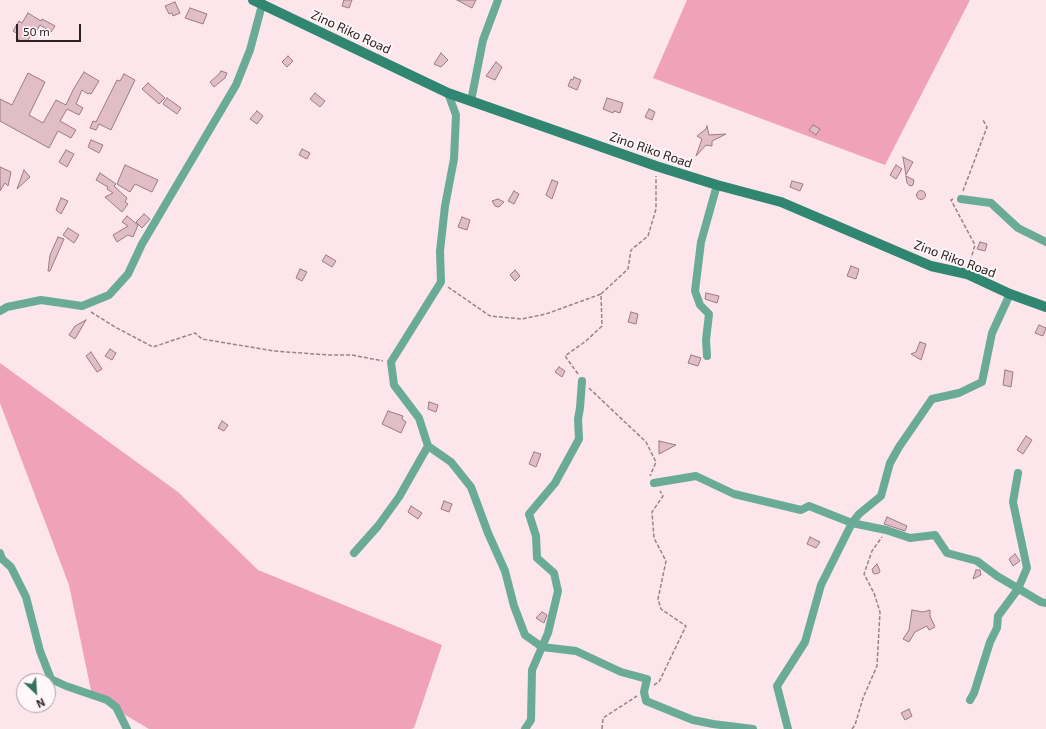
<!DOCTYPE html>
<html>
<head>
<meta charset="utf-8">
<style>
  body { margin:0 }
  #map { position:relative; width:1046px; height:729px; overflow:hidden; background:#fce5eb; font-family:"Exo 2",sans-serif }
  canvas { display:block }
  .north { position:absolute; left:16px; top:673px; width:40px; height:40px; box-sizing:border-box; background:#fff7f9; border:1px solid #aba1a4; border-radius:50%; rotate:155deg; font-size:11px; font-weight:700; line-height:16px; text-align:center; color:#2e2124 }
  .north::after { content:''; display:block; margin:auto; width:14px; height:18px; background:#327260; clip-path:polygon(50% 0,100% 100%,50% 72%,0 100%) }
  .scale { position:absolute; left:16px; top:24px; width:65px; height:18px; box-sizing:border-box; border:2px solid #2e2124; border-top:0; padding-left:5px; font-size:12px; line-height:14px; white-space:nowrap; color:#2e2124; -webkit-text-stroke:3px #fff7f9; paint-order:stroke }
</style>
</head>
<body>
<div id="map">
<canvas width="1046" height="729"></canvas>
<div class="north">N</div>
<div class="scale">50 m</div>
</div>
<script>
const c = document.querySelector('canvas').getContext('2d');
c.lineJoin = 'round';
function fill(path, color) { c.fillStyle = color; c.fill(path, 'evenodd'); }
const shape = rows => new Path2D(rows.map(r => 'M' + r).join(''));
function stroke(path, color, width, dash) { c.strokeStyle = color; c.lineWidth = width; c.lineCap = dash ? 'butt' : 'round'; c.setLineDash(dash || []); c.stroke(path); }
function label(font, color, halo, rows, align = 'center') {
  c.font = font + ' "Exo 2",sans-serif'; c.lineWidth = 4; c.setLineDash([]); c.textBaseline = 'middle'; c.strokeStyle = halo; c.fillStyle = color; for (const [text, x, y, turn = 0] of rows) {
    c.save(); c.translate(x, y); c.rotate((+turn || 0) * Math.PI / 180); c.textAlign = isNaN(turn) ? turn : align; if (halo) c.strokeText(text, 0, 0); c.fillText(text, 0, 0); c.restore();
  }
}
fill(shape([
  [687,0,970,0,885,165,653,78],
  [0,363,178,492,258,570,442,645,414,728,411,729,149,729,92,695,69,585,0,403]
]), '#efa2ba');
const building = shape([
  [344,0,352,0,349,8,342,6,344,0],
  [457,0,476,0,472,8,457,0],
  [175,2,180,13,173,16,172,13,169,14,165,6,175,2],
  [190,8,207,14,203,24,185,18,190,8],
  [28,13,41,21,42,19,55,26,51,32,40,25,33,37,31,35,27,42,24,40,23,42,16,38,18,34,13,31,19,21,22,23,28,13],
  [441,53,448,60,441,67,434,64,441,53],
  [288,56,293,61,287,67,282,62,288,56],
  [496,62,502,67,495,80,486,76,496,62],
  [221,71,227,73,225,78,214,87,210,82,219,74,221,71],
  [84,72,99,81,91,94,90,93,88,94,82,90,76,104,83,108,79,115,67,109,60,121,76,130,71,138,58,131,49,148,0,121,0,99,12,105,28,73,45,82,29,115,43,123,56,100,66,105,73,90,84,72],
  [124,74,135,80,111,130,99,124,96,130,90,128,93,121,96,122,117,80,120,81,124,74],
  [574,77,581,80,577,90,568,86,571,79,573,80,574,77],
  [148,83,165,98,159,104,142,89,148,83],
  [315,93,325,101,320,107,310,99,315,93],
  [167,98,181,108,177,114,163,104,167,98],
  [607,98,623,103,620,113,614,111,613,113,603,109,607,98],
  [649,109,655,112,652,120,645,117,649,109],
  [257,111,263,116,257,124,250,119,257,111],
  [813,125,820,129,816,135,809,130,813,125],
  [707,126,709,135,726,134,712,141,712,146,706,145,696,156,702,139,697,136,706,129,707,126],
  [91,140,103,145,99,153,88,147,91,140],
  [302,149,310,153,307,159,299,155,302,149],
  [66,150,74,154,67,167,59,162,66,150],
  [903,157,913,162,906,175,903,157],
  [125,165,158,180,152,192,135,184,130,192,117,184,125,165],
  [896,165,902,169,896,179,890,175,896,165],
  [0,167,11,172,8,186,5,183,0,191,0,167],
  [24,170,30,177,17,189,24,170],
  [100,173,116,184,114,186,127,198,125,202,128,204,122,212,105,197,113,193,107,189,108,187,96,180,100,173],
  [906,176,914,180,913,185,910,186,907,183,906,176],
  [552,180,558,182,552,199,546,195,552,180],
  [792,181,803,184,800,191,790,187,792,181],
  '916.5 195a4.5 4.5 0 1 1 9 0a4.5 4.5 0 1 1-9 0Z',
  [514,191,519,194,514,204,508,201,514,191],
  [61,198,68,201,61,214,56,210,61,198],
  [498,199,504,202,499,207,495,206,492,201,498,199],
  [144,214,150,219,142,228,136,222,144,214],
  [127,216,138,225,133,237,128,235,117,242,113,235,128,226,122,222,127,216],
  [462,217,470,220,467,230,458,227,462,217],
  [68,228,79,235,74,243,63,235,68,228],
  [58,237,64,239,50,271,48,271,50,255,58,237],
  [980,242,987,244,985,251,977,249,980,242],
  [326,255,336,261,332,267,322,261,326,255],
  [851,266,859,269,856,279,847,276,851,266],
  [300,269,307,272,302,281,296,278,300,269],
  [515,270,520,276,515,281,510,275,515,270],
  [706,293,719,296,717,303,705,299,706,293],
  [631,312,638,314,636,324,628,322,631,312],
  [86,320,75,339,69,335,75,326,86,320],
  [1039,325,1046,328,1043,336,1035,333,1039,325],
  [920,342,926,344,921,360,911,354,916,352,920,342],
  [110,349,116,353,112,360,105,356,110,349],
  [91,352,102,369,97,372,86,356,91,352],
  [691,355,701,358,698,366,688,363,691,355],
  [559,367,565,371,562,377,555,372,559,367],
  [1005,370,1013,372,1011,387,1003,385,1005,370],
  [429,402,438,405,436,412,428,409,429,402],
  [388,411,403,416,402,419,406,422,401,433,382,424,388,411],
  [222,421,228,425,224,431,218,428,222,421],
  [1026,436,1032,440,1023,454,1017,450,1026,436],
  [659,441,676,445,659,454,659,441],
  [534,452,541,454,536,467,529,464,534,452],
  [444,501,452,504,449,512,441,509,444,501],
  [411,506,422,513,418,519,408,512,411,506],
  [887,517,907,526,905,531,884,524,887,517],
  [810,537,820,542,816,548,807,544,810,537],
  [1015,554,1020,561,1013,566,1009,559,1015,554],
  [877,564,880,571,879,573,875,574,873,573,872,569,877,564],
  [976,570,980,570,981,575,973,579,976,570],
  [912,610,923,612,930,610,930,616,935,627,929,630,927,626,915,632,909,642,903,639,909,630,912,610],
  [542,612,547,615,544,623,536,618,542,612],
  [909,709,912,716,905,720,901,713,909,709]
]);
fill(building, '#e1bdc7');
stroke(building, '#9c7b84', 1);
stroke(shape([
  [963,191,987,127,983,120],
  [953,199,951,200,975,245,969,265],
  [448,287,490,316,522,319,546,314,601,294],
  [91,312,115,327,153,347,195,333,202,339,274,351,328,355,352,355,383,361],
  [578,374,565,356,586,341,602,326,601,294,628,269,631,250,648,236,656,209,656,176],
  [589,388,646,442,656,462,650,476],
  [654,685,659,682,686,626,661,609,658,599,666,561,654,538,652,512,663,496,660,491],
  [602,729,603,718,637,696],
  [852,729,855,725,863,698,877,666,880,612,874,593,864,574,872,551,882,537]
]), '#978489', 1.5, [4, 2]);
stroke(shape([
  [471,101,483,40,498,0],
  [961,199,991,203,1018,228,1046,242],
  [0,311,7,307,41,300,82,306,109,295,128,274,142,244,236,85,250,50,262,5],
  [707,356,706,340,709,314,700,305,695,291,701,242,717,185],
  [428,446,451,462,471,487,488,533,505,571,514,606,525,635,542,647,576,651,621,672,647,679,644,692,646,701,693,720,713,724,753,729],
  [654,483,696,476,734,494,801,510,809,506,852,523,886,530,910,538,935,535,947,553,977,561,997,576,1041,602,1046,603],
  [0,553,2,559,11,567,26,597,40,651,51,679,66,686,107,700,116,707,127,729],
  [354,553,378,526,399,497,428,446,419,418,394,385,391,362,441,282,440,251,445,206,454,159,456,115,448,93],
  [970,700,974,693,990,642,997,628,998,616,1018,589,1027,568,1013,502,1018,473],
  [525,729,531,720,532,670,548,633,558,591,554,573,537,558,536,536,529,514,555,483,579,439,578,419,580,408,582,381],
  [788,729,777,686,805,642,821,585,852,523,859,514,881,496,890,463,899,447,932,399,959,393,982,382,992,333,1010,294]
]), '#69ab97', 8);
stroke(shape([
  [253,0,448,93,656,166,717,185,781,202,931,266,967,274,1010,294,1046,307]
]), '#308670', 10);
label('13px', '#2e2124', '#fff7f9', [
  ["Zino Riko Road",351,32,25],
  ["Zino Riko Road",651,150,19],
  ["Zino Riko Road",955,259,20]
]);
</script>
</body>
</html>
